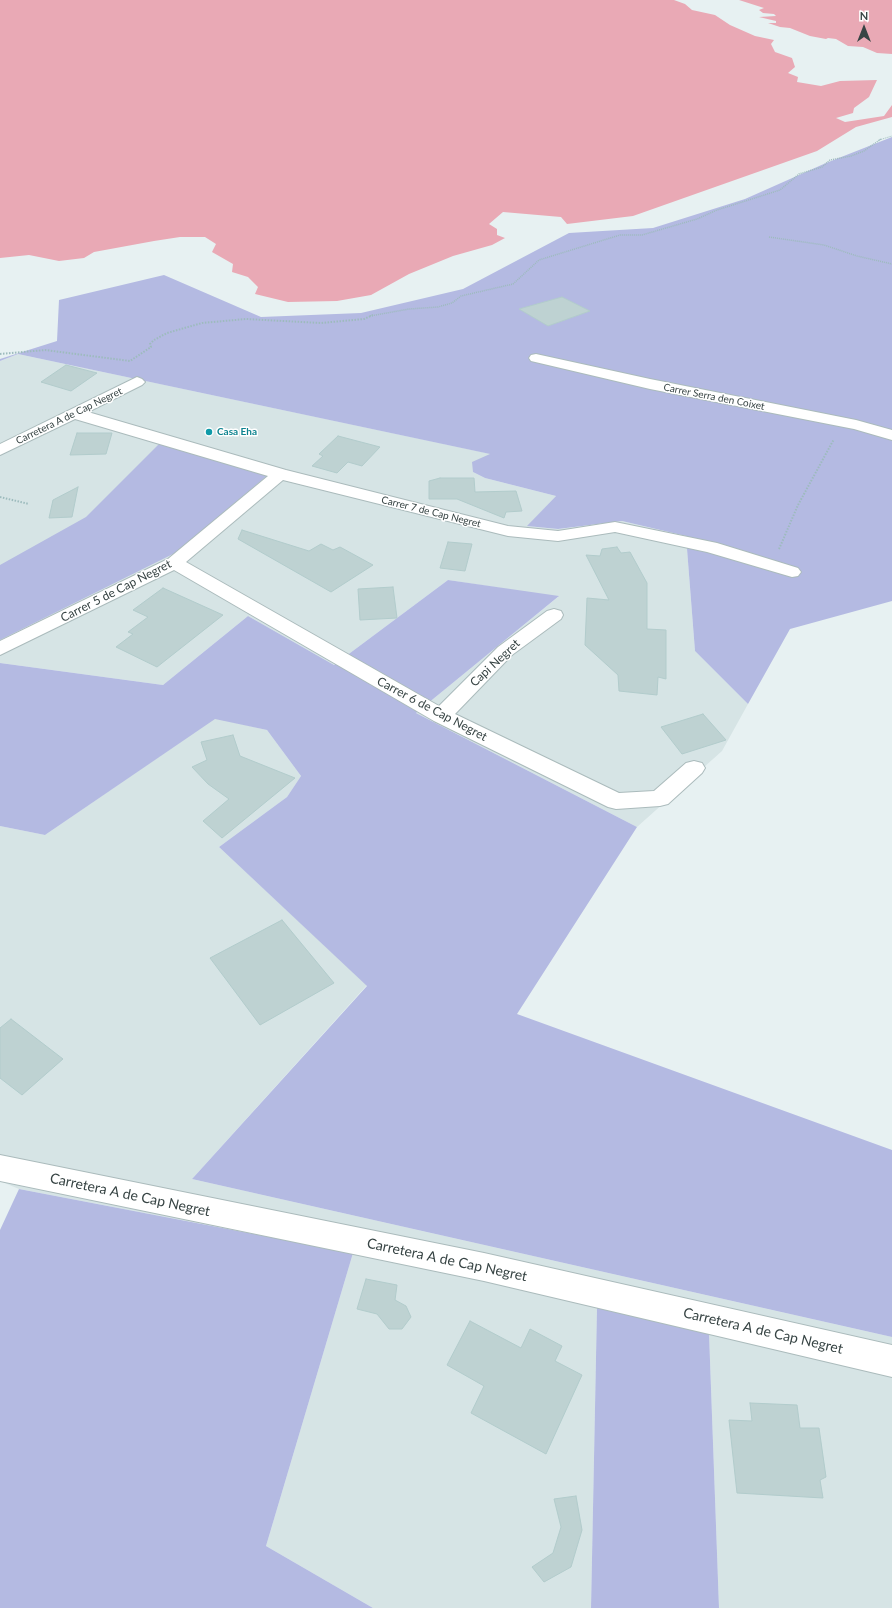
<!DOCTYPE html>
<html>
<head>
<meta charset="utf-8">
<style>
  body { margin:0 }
  #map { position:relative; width:892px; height:1608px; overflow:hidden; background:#e7f1f2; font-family:Lato,sans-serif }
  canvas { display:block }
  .north { position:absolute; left:844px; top:8px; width:40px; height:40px; -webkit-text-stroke:3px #fff; paint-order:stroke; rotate:0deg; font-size:11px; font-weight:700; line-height:16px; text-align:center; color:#374444 }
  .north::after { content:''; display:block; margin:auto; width:14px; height:18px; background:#374444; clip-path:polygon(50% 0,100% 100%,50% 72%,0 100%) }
</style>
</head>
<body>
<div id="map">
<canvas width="892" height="1608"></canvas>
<div class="north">N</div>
</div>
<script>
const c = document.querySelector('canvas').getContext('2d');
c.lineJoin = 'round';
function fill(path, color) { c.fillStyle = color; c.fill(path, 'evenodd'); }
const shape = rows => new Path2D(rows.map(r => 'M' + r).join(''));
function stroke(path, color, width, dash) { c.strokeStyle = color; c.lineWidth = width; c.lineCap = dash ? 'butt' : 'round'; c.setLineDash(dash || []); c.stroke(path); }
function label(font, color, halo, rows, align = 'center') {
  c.font = font + ' Lato,sans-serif'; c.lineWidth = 3; c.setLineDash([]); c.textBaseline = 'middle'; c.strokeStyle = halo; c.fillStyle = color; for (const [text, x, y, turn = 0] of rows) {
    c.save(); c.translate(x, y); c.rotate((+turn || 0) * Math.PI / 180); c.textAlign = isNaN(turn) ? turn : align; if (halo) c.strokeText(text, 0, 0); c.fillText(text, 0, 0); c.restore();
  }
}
fill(shape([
  [18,354,491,454,473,472,485,478,556,496,528,526,558,529,622,521,686,536,695,651,748,704,722,751,637,827,416,713,558,597,448,580,334,665,248,616,163,685,0,663,0,361],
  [215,718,267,730,301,776,287,797,219,847,367,985,192,1179,892,1337,892,1608,719,1608,709,1333,597,1307,591,1608,373,1608,266,1546,353,1253,19,1189,0,1181,0,826,45,835]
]), '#d6e4e5');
fill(shape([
  [892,137,892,601,790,629,748,704,695,651,686,536,622,521,558,529,527,526,556,496,485,478,473,472,472,462,490,454,18,354,0,361,0,359,57,341,59,300,164,275,261,317,361,313,463,289,569,233,653,228,745,199,826,163],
  [160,443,268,475,175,553,0,640,0,565,86,517],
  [448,580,559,596,416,713,637,827,517,1014,892,1150,892,1337,192,1179,367,986,219,847,287,797,301,776,267,730,215,719,45,835,0,826,0,663,163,685,248,616,334,665],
  [19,1189,353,1253,266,1546,373,1608,0,1608,0,1230],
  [597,1307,709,1333,719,1608,591,1608]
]), '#b4bae2');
fill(shape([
  [0,0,674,0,685,4,692,10,715,15,730,25,755,36,774,40,771,44,775,52,792,58,795,67,788,73,798,77,797,82,821,86,840,81,877,80,869,97,854,108,853,113,836,118,845,122,884,116,892,105,892,117,856,127,817,151,633,216,567,224,561,217,503,212,489,224,497,229,497,235,505,238,492,245,453,256,409,274,371,295,337,301,288,302,255,294,258,287,248,277,232,272,233,264,212,252,216,244,205,237,180,237,154,241,94,252,84,258,59,261,29,255,0,258],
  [739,0,892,0,892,54,877,53,863,47,848,46,836,39,828,38,826,39,810,36,790,28,780,27,768,23,776,23,776,21,759,17,776,16,774,14,763,13,759,10,764,8]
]), '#e9a9b5');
const building = shape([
  [562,297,590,311,548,326,519,309,562,297],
  [66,365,97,373,71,391,41,382,66,365],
  [77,433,112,433,106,454,70,455,77,433],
  [338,436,380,447,362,466,348,462,337,473,312,466,323,456,319,454,338,436],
  [440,478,474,478,475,492,516,491,522,511,506,512,504,518,457,499,429,499,429,481,440,478],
  [78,487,72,517,49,518,53,500,78,487],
  [242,530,309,551,321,544,333,550,340,547,373,565,331,592,238,539,242,530],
  [448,542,472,544,465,571,440,568,448,542],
  [617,547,621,553,630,552,647,583,647,629,666,630,666,679,658,677,657,695,619,691,618,675,585,645,587,598,609,600,586,555,600,556,602,549,617,547],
  [393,587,397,618,360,620,358,589,393,587],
  [163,588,223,615,157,667,116,647,133,634,128,632,148,617,133,610,163,588],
  [703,714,726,740,682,754,661,727,703,714],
  [233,735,240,756,295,778,222,838,203,821,229,799,208,784,192,767,207,760,201,742,233,735],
  [282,920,334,983,260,1025,210,958,282,920],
  [11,1019,63,1059,22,1095,0,1078,0,1028,11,1019],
  [366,1279,397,1285,395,1300,406,1306,411,1317,402,1329,389,1329,377,1314,357,1309,366,1279],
  [470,1321,521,1348,530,1329,562,1346,555,1361,582,1375,546,1454,471,1413,484,1386,447,1365,470,1321],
  [750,1403,797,1405,800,1428,819,1428,826,1477,820,1480,823,1498,737,1493,729,1420,752,1421,750,1403],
  [576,1496,582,1530,571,1567,544,1582,532,1567,553,1553,561,1527,554,1499,576,1496]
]);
fill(building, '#bed2d2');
stroke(building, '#b2cccc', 1);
const minor = shape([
  [536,354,650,379,856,420,892,430,892,440,854,429,650,389,531,361,529,358,531,355,536,354],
  [137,377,142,379,145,382,142,385,88,412,286,470,508,526,558,531,615,522,717,543,798,568,801,572,798,576,792,577,707,552,615,532,558,541,508,536,283,480,186,562,439,706,498,647,547,611,554,609,561,611,563,615,561,619,512,655,455,714,619,793,654,791,686,763,694,761,702,763,705,768,702,773,668,804,660,806,616,809,608,807,434,721,174,570,0,655,0,641,168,559,268,476,75,419,0,455,0,444,137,377],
  [0,1155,484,1253,892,1345,892,1377,484,1281,0,1181,0,1155]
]);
stroke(minor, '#abbbbc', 2);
stroke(shape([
  [879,140,892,136]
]), '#9dbbbd', 1, [1, 1]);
stroke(shape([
  [769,237,824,245,857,256,892,264],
  [370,316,409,309,438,307,452,303,461,296,513,284,539,260,620,235,642,235,697,219,717,210,780,190,799,174,822,167,830,160,851,156,864,151,881,139]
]), '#9dbbbd', 1.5, [1, 1]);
stroke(shape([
  [0,354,45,350,130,361,151,347,150,344,154,340,167,333,202,323,246,319,321,323,364,319,373,315],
  [0,497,29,504],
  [779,549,798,505,834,439]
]), '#9dbbbd', 2, [1.5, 1.5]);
fill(minor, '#fff');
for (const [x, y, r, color] of [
  [209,432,4,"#0f9aa8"]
]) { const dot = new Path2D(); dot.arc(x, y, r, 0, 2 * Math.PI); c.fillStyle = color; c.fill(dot); stroke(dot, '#fff', 1.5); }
label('10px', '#374444', '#fff', [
  ["Carrer Serra den Coixet",714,397,11],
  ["Carretera A de Cap Negret",69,416,-26],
  ["Carrer 7 de Cap Negret",431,512,14]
]);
label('bold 10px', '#0d838f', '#fff', [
  ["Casa Eha",217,432]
], 'left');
label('12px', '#374444', '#fff', [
  ["Carrer 5 de Cap Negret",116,591,-27],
  ["Capi Negret",495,663,-43],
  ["Carrer 6 de Cap Negret",432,709,28]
]);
label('14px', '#374444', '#fff', [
  ["Carretera A de Cap Negret",130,1195,12],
  ["Carretera A de Cap Negret",447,1260,12],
  ["Carretera A de Cap Negret",763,1331,13]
]);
</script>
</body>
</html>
